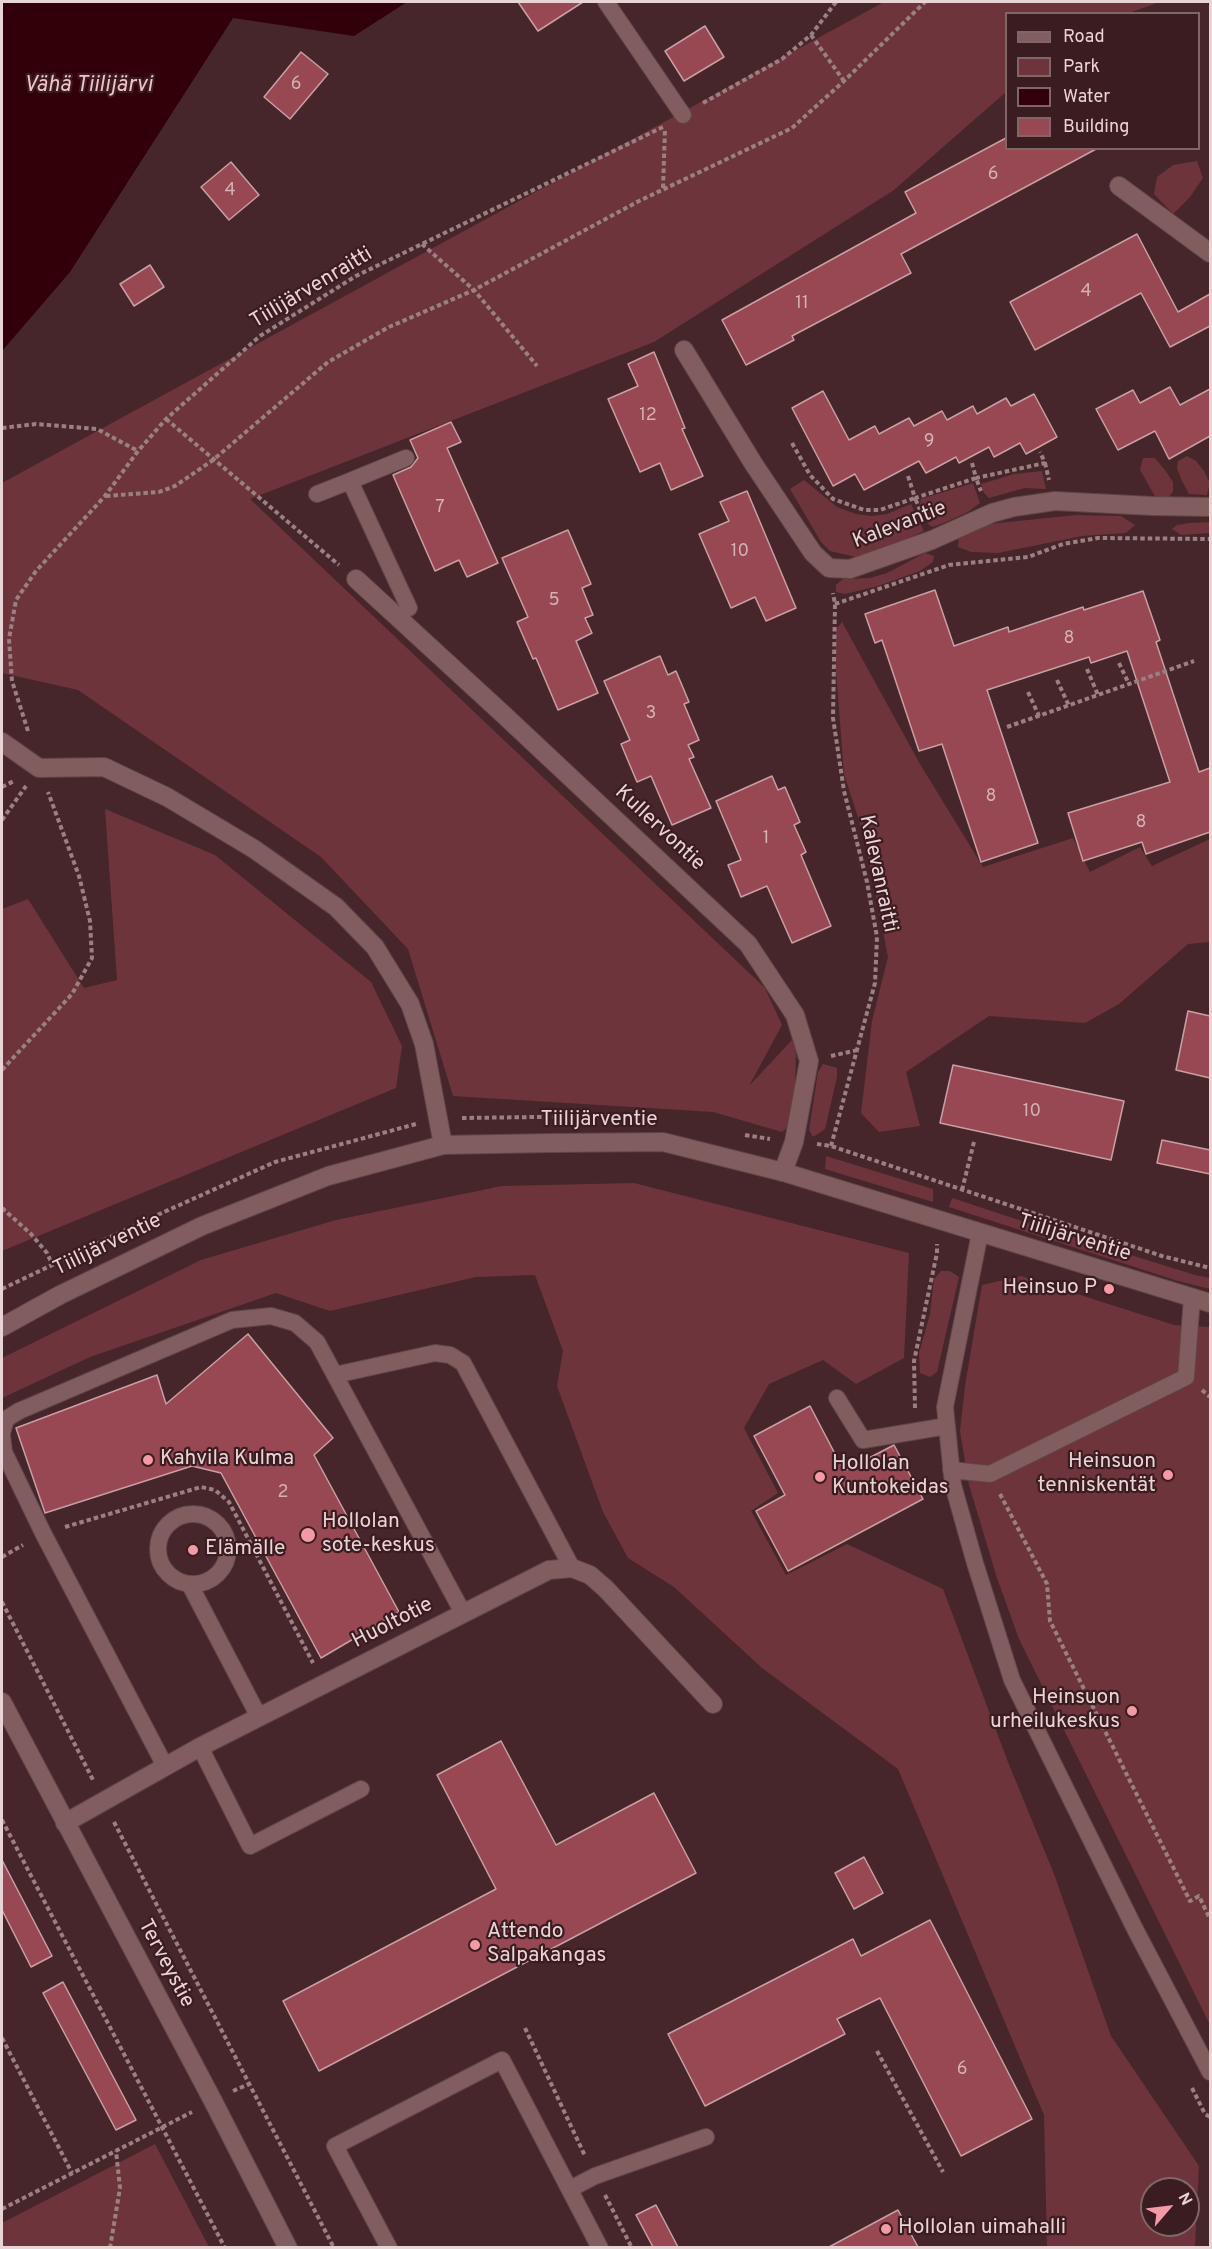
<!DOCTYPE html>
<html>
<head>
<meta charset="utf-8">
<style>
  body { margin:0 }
  #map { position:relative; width:1212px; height:2249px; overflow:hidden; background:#46262a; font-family:Overpass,sans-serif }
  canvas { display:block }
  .frame { position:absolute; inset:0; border:3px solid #e9d4d5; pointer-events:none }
  .legend { position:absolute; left:1005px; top:12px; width:195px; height:138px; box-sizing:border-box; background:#3b1c20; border:2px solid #816668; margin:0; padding:8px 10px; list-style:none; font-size:18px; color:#e9d4d5 }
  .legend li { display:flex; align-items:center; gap:12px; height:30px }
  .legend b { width:30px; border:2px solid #816668 }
  .north { position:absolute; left:1140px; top:2177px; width:60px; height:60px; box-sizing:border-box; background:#3b1c20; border:2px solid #816668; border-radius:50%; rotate:62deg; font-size:16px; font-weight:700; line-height:24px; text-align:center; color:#e9d4d5 }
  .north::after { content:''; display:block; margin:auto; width:21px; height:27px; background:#f49aa4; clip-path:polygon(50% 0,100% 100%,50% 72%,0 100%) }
</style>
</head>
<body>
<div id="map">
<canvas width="1212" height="2249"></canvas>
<div class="frame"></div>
<ul class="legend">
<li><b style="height:8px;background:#815d60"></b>Road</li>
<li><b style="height:16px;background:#6d343b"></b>Park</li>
<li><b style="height:16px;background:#310009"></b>Water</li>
<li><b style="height:16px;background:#974853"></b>Building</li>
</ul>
<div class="north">N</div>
</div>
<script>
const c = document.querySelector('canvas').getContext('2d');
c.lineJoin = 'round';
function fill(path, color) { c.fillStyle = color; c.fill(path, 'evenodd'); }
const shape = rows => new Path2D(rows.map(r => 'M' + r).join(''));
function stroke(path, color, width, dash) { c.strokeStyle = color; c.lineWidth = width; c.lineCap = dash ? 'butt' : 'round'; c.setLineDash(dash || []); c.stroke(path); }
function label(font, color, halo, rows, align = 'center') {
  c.font = font + ' Overpass,sans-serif'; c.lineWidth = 4.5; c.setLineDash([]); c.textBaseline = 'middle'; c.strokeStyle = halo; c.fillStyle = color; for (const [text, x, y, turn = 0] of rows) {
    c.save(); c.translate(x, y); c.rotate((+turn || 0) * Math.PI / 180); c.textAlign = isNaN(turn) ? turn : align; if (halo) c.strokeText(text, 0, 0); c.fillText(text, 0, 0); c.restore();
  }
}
fill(shape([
  [884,2,1160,2,1129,13,1006,14,1006,92,894,190,654,342,250,499,765,988,782,1025,749,1086,792,1040,796,1051,795,1093,789,1126,782,1132,713,1112,453,1096,408,949,321,857,78,690,2,673,2,483],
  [1197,161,1203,178,1190,197,1173,214,1154,194,1157,177,1173,165],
  [1187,456,1196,461,1204,471,1210,483,1207,495,1189,494,1182,481,1177,468,1178,461],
  [1143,458,1155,458,1165,470,1173,482,1173,492,1168,498,1156,498,1140,470],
  [1042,471,1046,489,1025,488,989,498,984,493,981,484,1014,474],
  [804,480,837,507,856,514,871,516,887,514,911,504,924,531,881,550,856,557,830,551,821,542,790,489],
  [973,483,980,503,968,512,946,522,933,527,929,525,920,504,921,499],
  [1076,515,1121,516,1135,525,1126,533,1082,536,998,553,971,552,958,547,959,537,989,524],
  [1210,522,1210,533,1181,535,1172,529,1177,525,1190,523],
  [925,553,934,556,933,562,920,571,878,586,845,594,836,592,836,585,843,579,870,578,887,573],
  [842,622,920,764,983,867,1073,838,1090,872,1140,847,1152,866,1210,839,1210,942,1188,944,1119,1004,1085,1023,989,1016,906,1072,920,1126,879,1132,861,1113,872,1021,888,957,864,836,844,774,836,671,836,629],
  [105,809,215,855,371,982,402,1046,396,1088,2,1251,2,909,28,899,84,988,117,980],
  [823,1064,837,1068,837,1077,825,1129,813,1137,809,1130,818,1072],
  [826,1156,933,1189,933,1202,825,1169],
  [634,1183,909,1253,904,1358,856,1384,823,1360,769,1384,744,1428,778,1493,751,1511,786,1575,847,1544,943,1589,1008,1762,1054,1874,1111,2036,1199,2166,1195,2247,1047,2247,1044,2115,898,1769,762,1668,674,1587,628,1558,603,1512,557,1386,563,1351,535,1275,476,1277,330,1311,276,1293,90,1357,2,1398,2,1358,201,1260,336,1220,502,1186],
  [1152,2189,1188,2189,1188,2225,1152,2225],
  [952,1198,1022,1221,1195,1275,1210,1278,1210,1289,1178,1281,949,1207],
  [941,1271,950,1271,959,1277,937,1372,930,1377,920,1373,919,1353,930,1314,934,1279],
  [1021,1276,1174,1325,1210,1327,1210,2025,1019,1639,997,1578,969,1485,960,1431,965,1386,982,1285],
  [155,2144,209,2247,2,2247,2,2223]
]), '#6d343b');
fill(shape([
  [2,2,407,2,354,36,233,18,70,272,2,351]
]), '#310009');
const building = shape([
  [518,2,583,2,538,31,518,2],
  [705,26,724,57,684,81,665,51,705,26],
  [301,52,328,74,290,119,264,97,301,52],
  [1006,138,1006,148,1098,148,901,254,911,273,792,336,794,340,746,365,722,320,916,213,905,192,1006,138],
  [231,162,259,195,229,220,201,187,231,162],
  [1137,234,1178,312,1210,294,1210,326,1170,347,1141,293,1035,350,1010,302,1137,234],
  [150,265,164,287,134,306,120,284,150,265],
  [654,352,685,428,682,429,703,476,671,490,660,463,640,472,608,399,638,386,628,364,654,352],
  [1170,387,1180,405,1210,389,1210,436,1169,459,1155,431,1118,450,1096,409,1133,390,1140,403,1170,387],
  [823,391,849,440,875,426,879,434,909,418,914,426,942,411,947,420,973,406,977,414,1006,398,1011,406,1034,394,1057,437,1026,454,1020,443,994,457,989,447,959,463,956,457,926,473,919,461,864,490,855,474,833,486,792,408,823,391],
  [451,422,461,442,447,448,498,563,467,577,459,560,435,571,393,475,411,467,418,458,410,440,451,422],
  [747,491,796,608,766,621,755,597,731,608,699,534,729,521,720,502,747,491],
  [568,530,591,584,582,588,593,615,585,618,592,633,576,641,598,693,558,710,536,658,533,659,517,622,528,617,502,558,568,530],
  [935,590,954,646,1008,627,1009,632,1083,607,1084,610,1143,591,1160,640,1156,642,1199,772,1210,768,1210,832,1146,854,1142,842,1083,861,1068,813,1170,782,1127,651,1091,663,1089,657,987,690,1038,843,981,862,942,744,919,751,882,640,875,643,865,614,935,590],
  [660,656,668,675,676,671,689,702,684,704,699,740,688,745,694,757,689,759,711,808,672,825,651,776,637,782,621,744,630,740,604,681,660,656],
  [772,776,778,790,785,787,800,822,794,825,806,852,801,855,831,926,792,943,767,886,741,897,728,865,741,860,716,801,772,776],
  [1188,1011,1210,1016,1210,1078,1176,1070,1188,1011],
  [953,1065,1124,1101,1111,1160,940,1123,953,1065],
  [1162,1140,1210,1150,1210,1174,1157,1163,1162,1140],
  [248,1334,333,1438,314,1455,399,1612,321,1658,221,1473,192,1466,45,1513,16,1428,157,1375,166,1404,248,1334],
  [810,1406,844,1471,894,1445,923,1499,788,1571,756,1511,785,1495,754,1436,810,1406],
  [501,1741,556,1845,654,1793,696,1873,319,2071,283,2001,496,1889,437,1775,501,1741],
  [864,1857,883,1893,854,1909,835,1873,864,1857],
  [2,1860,52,1956,31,1967,2,1910,2,1860],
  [930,1920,1032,2119,961,2156,880,1998,837,2019,845,2034,705,2106,668,2034,853,1939,861,1956,930,1920],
  [63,1982,136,2120,116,2130,43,1993,63,1982],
  [656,2205,678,2247,653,2247,636,2215,656,2205],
  [898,2210,918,2247,829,2247,898,2210]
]);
fill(building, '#974853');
stroke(building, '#c8a0a3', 1.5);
const lane = shape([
  [606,2,683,115],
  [406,458,350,481,409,608],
  [317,494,350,481],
  [980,1233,945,1407,953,1485,975,1563,1012,1680,1135,1929,1210,2072],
  [335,1375,435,1353,450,1355,463,1363,572,1568],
  [837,1398,863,1440,947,1426],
  [2,1433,6,1419,19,1411,232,1320,271,1316,295,1323,317,1342,463,1613],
  [2,1435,4,1452,43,1533,165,1766],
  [951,1470,990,1474,1186,1377,1192,1298],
  '158 1549a35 35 0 1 1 70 0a35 35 0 1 1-70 0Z',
  [190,1585,259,1717],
  [200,1747,250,1846,361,1789],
  [570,2189,595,2176,706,2137],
  [389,2248,335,2146,502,2060,600,2248]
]);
const street = shape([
  [1119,186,1210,253],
  [684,350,753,463,813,553,829,568,850,569,932,540,992,513,1014,507,1055,501,1152,506,1210,507],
  [356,579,504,715,748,944,795,1015,809,1061,794,1142,783,1172],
  [2,742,39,768,104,767,167,797,254,849,336,907,375,947,410,1004,424,1044,443,1145],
  [65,1823,200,1747,549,1570,572,1568,590,1575,606,1589,713,1704]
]);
const secondary = shape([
  [2,1327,60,1295,202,1226,328,1176,443,1145,551,1143,663,1142,783,1172,1210,1303],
  [2,1702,213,2101,288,2248]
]);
stroke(lane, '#604549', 18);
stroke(street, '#604549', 20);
stroke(secondary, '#604549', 20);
stroke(shape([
  [811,35,844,81],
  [703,103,782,59,811,35,836,2],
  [663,188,665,129],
  [422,244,474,290,537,366],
  [166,419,339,565],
  [2,428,36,424,97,429,138,451],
  [792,443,810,475,833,499,864,510,880,510,915,498,923,517],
  [972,463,976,478,1045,463,1040,452],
  [1045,463,1049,480],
  [908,476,915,498,976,478,981,491],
  [106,496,159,492,175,486,213,460,328,362,389,327,474,290,639,201,792,128,844,81,925,2],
  [835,604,949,565,1028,557,1063,544,1098,538,1210,539],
  [1119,663,1129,684],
  [1087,669,1098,695],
  [1057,680,1069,706],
  [1028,692,1039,716],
  [1007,727,1194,661],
  [28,731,12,681,9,639,16,600,36,571,105,496,138,451,166,419,260,336,356,276,663,127],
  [2,787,14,781],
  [2,820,26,786],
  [831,1056,858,1050],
  [2,1070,72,994,92,958,90,921,79,876,48,792],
  [462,1118,610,1116],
  [745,1135,770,1139],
  [817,1144,831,1146,1162,1256,1210,1268],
  [831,1146,875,983,877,937,867,882,844,791,833,718,835,604,833,593],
  [962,1190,974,1142],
  [2,1208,31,1234,47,1253,52,1264],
  [2,1289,144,1221,275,1162,416,1124],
  [1202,1390,1210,1397],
  [915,1408,914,1361,937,1253,937,1244],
  [1000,1494,1047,1584,1050,1621,1190,1901,1199,1896,1210,1919],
  [65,1527,201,1487,215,1490,229,1502,313,1663],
  [2,1557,23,1545],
  [2,1602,93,1780],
  [2,1820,225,2248],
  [114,1822,334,2248],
  [525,2028,585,2156],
  [2,2038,72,2173],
  [877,2051,943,2172],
  [1192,2088,1205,2114,1210,2117],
  [233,2091,249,2084],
  [605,2195,632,2248],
  [2,2209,192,2112],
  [110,2248,120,2188,116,2151]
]), '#9a8082', 4, [4.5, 3]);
stroke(lane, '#815d60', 16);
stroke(street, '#815d60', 18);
stroke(secondary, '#815d60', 18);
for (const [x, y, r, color] of [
  [1109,1289,6,"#f49aa4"],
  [148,1460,6,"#f49aa4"],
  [1168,1475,6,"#f49aa4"],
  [820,1477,6,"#f49aa4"],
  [308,1535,8,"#f49aa4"],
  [193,1550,6,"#f49aa4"],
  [1132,1711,6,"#f49aa4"],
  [475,1945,6,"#f49aa4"],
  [886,2229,6,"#f49aa4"]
]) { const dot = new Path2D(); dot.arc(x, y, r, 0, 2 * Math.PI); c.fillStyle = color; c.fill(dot); stroke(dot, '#3b1c20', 2); }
label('18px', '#d4b1b4', null, [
  ["6",296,85],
  ["6",993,175],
  ["4",230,191],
  ["4",1086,292],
  ["11",802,304],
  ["12",648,416],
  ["9",929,442],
  ["7",440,508],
  ["10",740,552],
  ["5",554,601],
  ["8",1069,639],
  ["3",651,714],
  ["8",991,797],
  ["8",1141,823],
  ["1",766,839],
  ["10",1032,1112],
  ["2",283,1493],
  ["6",962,2070]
]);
label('21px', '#e9d4d5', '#3b1c20', [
  ["Tiilijärvenraitti",312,289,-31],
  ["Kalevantie",900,526,-21],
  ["Kullervontie",659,829,43],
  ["Kalevanraitti",877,874,78],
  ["Tiilijärventie",599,1121],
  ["Tiilijärventie",1074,1239,17],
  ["Tiilijärventie",108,1246,-26],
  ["Huoltotie",393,1624,-27],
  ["Terveystie",165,1964,62]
]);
label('21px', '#e9d4d5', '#3b1c20', [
  ["Heinsuo P",1097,1289,"right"],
  ["Kahvila Kulma",160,1460],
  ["Heinsuon",1156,1463,"right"],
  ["tenniskentät",1156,1487,"right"],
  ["Hollolan",832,1465],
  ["Kuntokeidas",832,1489],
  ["Hollolan",322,1523],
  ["sote-keskus",322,1547],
  ["Elämälle",205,1550],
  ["Heinsuon",1120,1699,"right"],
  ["urheilukeskus",1120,1723,"right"],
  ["Attendo",487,1933],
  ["Salpakangas",487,1957],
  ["Hollolan uimahalli",898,2229]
], 'left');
label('italic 22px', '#f3c3c7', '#3b1c20', [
  ["Vähä Tiilijärvi",88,87]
]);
</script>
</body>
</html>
